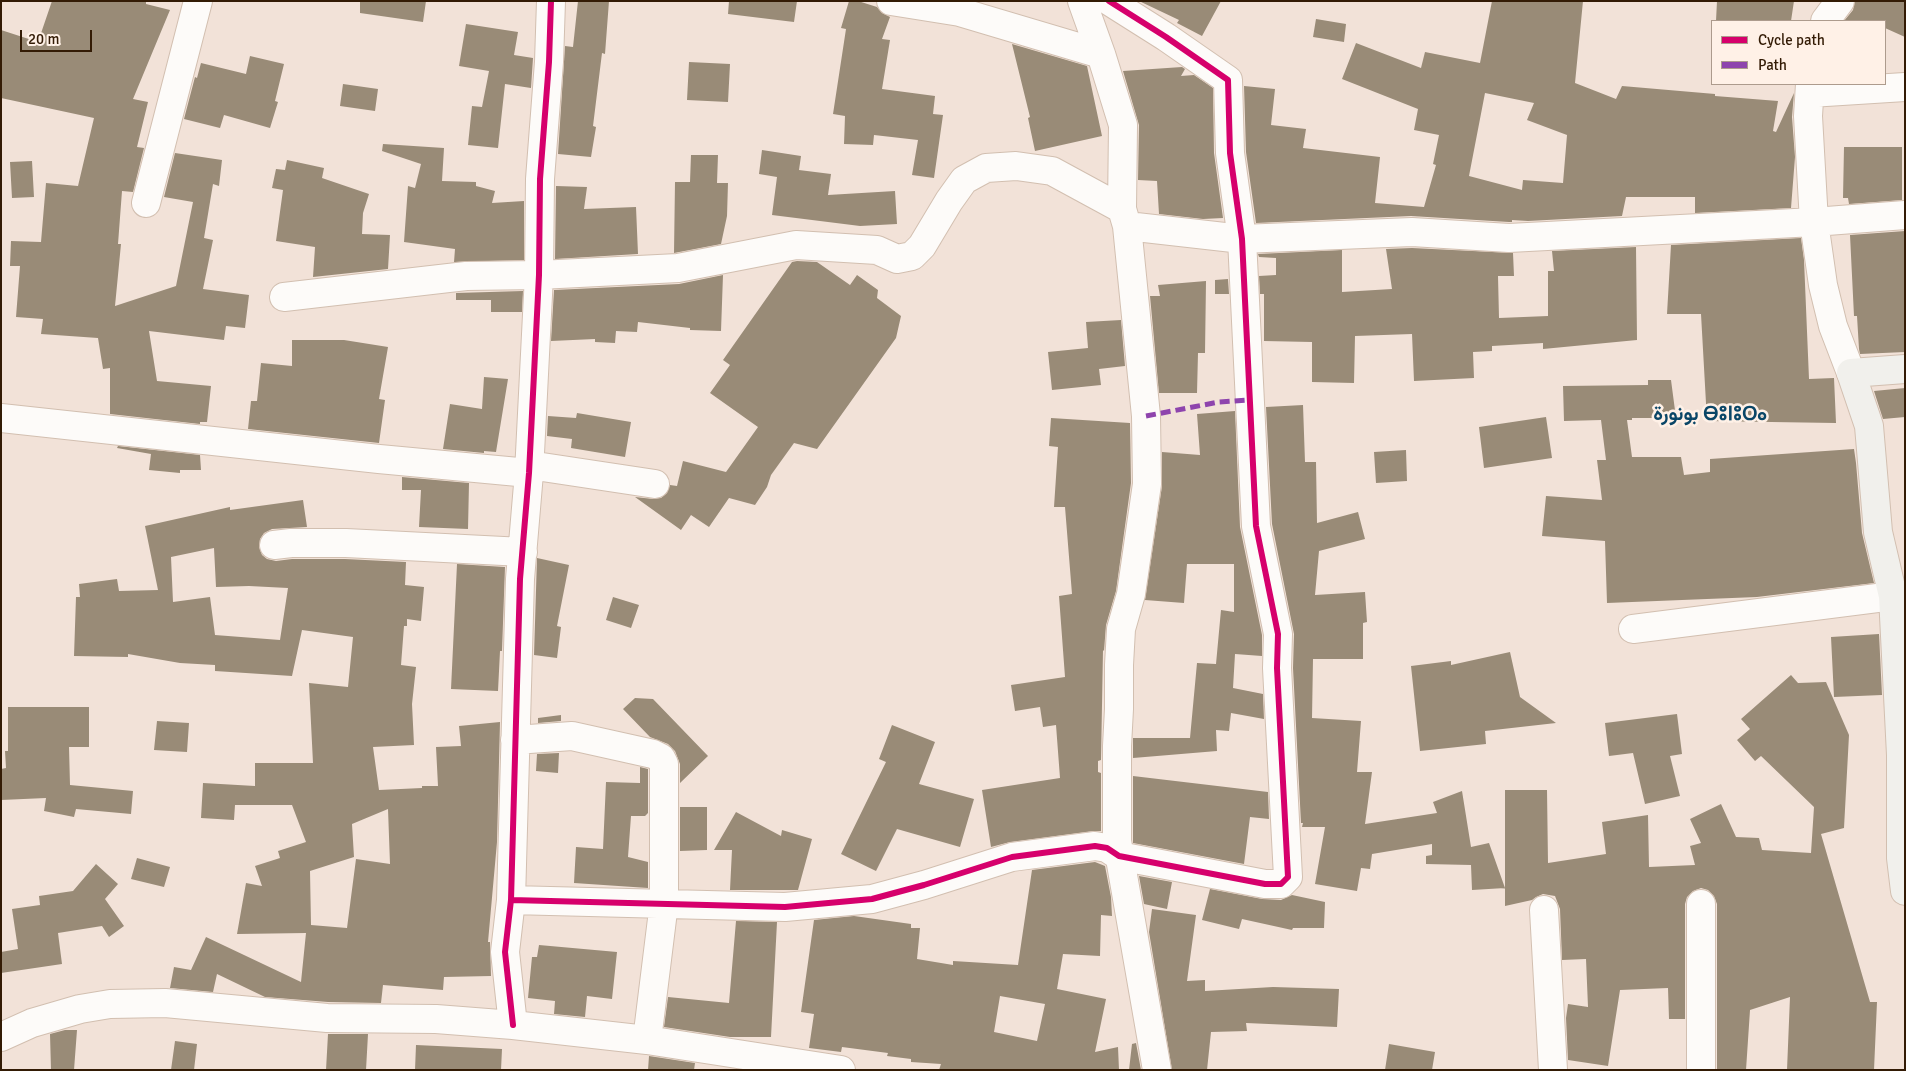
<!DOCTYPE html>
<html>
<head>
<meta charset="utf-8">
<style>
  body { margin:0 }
  #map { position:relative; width:1906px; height:1071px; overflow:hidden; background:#f2e2d8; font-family:Signika,sans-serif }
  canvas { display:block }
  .frame { position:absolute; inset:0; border:2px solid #331b05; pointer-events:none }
  .legend { position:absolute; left:1711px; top:20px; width:175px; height:65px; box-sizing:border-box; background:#fff1e7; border:1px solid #ad9b8d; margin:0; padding:6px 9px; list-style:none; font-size:15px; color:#331b05 }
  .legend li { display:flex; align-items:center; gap:10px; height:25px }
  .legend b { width:25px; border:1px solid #ad9b8d }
  .scale { position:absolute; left:20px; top:30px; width:72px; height:22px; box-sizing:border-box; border:2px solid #331b05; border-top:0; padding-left:6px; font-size:15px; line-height:18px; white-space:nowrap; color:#331b05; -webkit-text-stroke:4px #fff1e7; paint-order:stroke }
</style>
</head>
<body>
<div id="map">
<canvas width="1906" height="1071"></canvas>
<div class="frame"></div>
<ul class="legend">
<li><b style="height:6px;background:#d6006c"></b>Cycle path</li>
<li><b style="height:6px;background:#8e44ad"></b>Path</li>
</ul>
<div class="scale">20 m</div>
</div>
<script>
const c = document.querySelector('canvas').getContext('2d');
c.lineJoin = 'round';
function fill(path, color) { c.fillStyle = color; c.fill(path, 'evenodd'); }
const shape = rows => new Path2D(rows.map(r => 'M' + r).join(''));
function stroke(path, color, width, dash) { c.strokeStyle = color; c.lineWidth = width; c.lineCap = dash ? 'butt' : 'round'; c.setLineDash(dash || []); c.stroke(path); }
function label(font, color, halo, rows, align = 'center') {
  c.font = font + ' Signika,Vazirmatn,"Noto Sans Tifinagh",sans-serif'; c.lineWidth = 5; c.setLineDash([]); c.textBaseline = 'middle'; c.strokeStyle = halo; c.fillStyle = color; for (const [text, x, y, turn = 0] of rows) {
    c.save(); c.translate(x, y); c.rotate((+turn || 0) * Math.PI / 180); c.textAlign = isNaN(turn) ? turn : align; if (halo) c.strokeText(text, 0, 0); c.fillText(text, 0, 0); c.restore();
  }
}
fill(shape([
  [52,1,146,1,146,4,170,10,133,99,148,102,137,147,144,148,133,192,122,191,118,244,121,244,115,306,176,286,193,202,164,197,175,153,222,160,219,186,213,184,204,238,213,240,203,289,249,295,245,328,226,326,224,340,149,331,157,381,211,386,207,422,200,422,200,424,110,414,110,368,103,369,98,338,41,334,43,319,16,317,20,266,10,266,11,241,41,242,46,183,78,186,94,118,1,98,1,30,38,42],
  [360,1,426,1,423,22,360,13],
  [578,1,609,1,605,54,602,53,593,126,596,127,591,157,558,154,565,46,573,47],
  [729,1,797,1,794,22,728,14],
  [849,1,858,1,877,7,882,13,890,17,882,39,890,40,882,89,935,96,933,114,943,115,934,178,912,175,918,140,874,135,873,145,844,144,845,116,833,114,846,29,841,28],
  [1139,1,1221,1,1202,36,1177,23,1179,20],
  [1492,1,1583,1,1575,83,1616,99,1622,86,1715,94,1715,96,1778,101,1773,131,1776,132,1794,93,1792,117,1795,157,1791,208,1695,213,1695,197,1626,197,1622,216,1528,221,1512,220,1512,222,1509,222,1411,216,1256,223,1246,152,1244,86,1275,89,1271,125,1306,129,1303,148,1380,157,1375,203,1424,207,1436,165,1433,164,1439,135,1414,130,1418,109,1342,79,1356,43,1421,68,1425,52,1480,63],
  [1485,93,1534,103,1527,120,1567,135,1563,183,1523,180,1522,190,1469,176],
  [1717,1,1794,1,1791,21,1716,21],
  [1855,1,1905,1,1905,37,1885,28,1885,21,1844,21,1853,10],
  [1316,19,1346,24,1344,42,1313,37],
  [466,24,518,32,514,55,533,58,531,88,505,84,498,148,468,145,472,106,482,107,489,71,459,66],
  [1012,44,1087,66,1102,136,1035,151,1028,118,1030,117],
  [250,56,284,64,275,101,278,102,270,128,224,115,220,128,184,119,195,77,197,78,201,63,246,74],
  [689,62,730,64,728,102,687,100],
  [1182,67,1185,69,1181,76,1194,75,1213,88,1214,153,1223,218,1203,219,1159,214,1157,181,1138,180,1139,125,1123,71],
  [343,84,378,89,375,111,340,106],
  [383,144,444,148,442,181,476,182,476,186,495,191,492,203,524,201,524,260,454,262,455,249,404,242,408,186,415,188,421,164,382,151],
  [1844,147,1902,147,1902,200,1849,204,1848,198,1843,198],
  [762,150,801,156,799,170,831,174,828,195,895,191,897,224,860,226,772,215,777,177,759,174],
  [691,155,718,155,717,183,728,183,727,216,721,244,674,253,675,182,690,182],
  [287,160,324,168,322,178,369,194,363,213,362,234,390,235,388,269,313,277,315,247,276,241,283,190,272,188,276,169,285,170],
  [32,161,34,197,12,198,10,162],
  [556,186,587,187,584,209,636,207,638,254,555,259],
  [1905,231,1905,352,1860,354,1859,349,1857,316,1854,316,1850,235],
  [1801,238,1804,260,1809,379,1834,378,1836,423,1707,421,1701,314,1667,314,1671,245],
  [1636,247,1637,340,1543,349,1543,343,1492,346,1492,351,1473,352,1474,378,1414,381,1412,334,1355,336,1354,383,1312,382,1312,342,1264,341,1264,294,1260,294,1259,276,1276,275,1276,258,1259,257,1258,254,1342,250,1342,292,1392,289,1386,249,1412,248,1513,253,1514,276,1498,276,1499,318,1548,316,1548,271,1554,271,1552,251],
  [797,261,817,262,850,285,857,275,878,290,877,298,901,316,896,338,817,449,794,443,771,475,767,487,755,505,729,498,709,527,691,515,681,530,635,497,653,499,661,498,667,493,670,485,677,486,683,461,726,472,758,427,710,393,730,365,723,360,792,262],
  [723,275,721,331,690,330,690,328,638,322,637,332,616,331,615,343,595,342,595,339,551,341,554,290,679,284],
  [1228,279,1229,294,1215,294,1215,280],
  [1206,281,1205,353,1198,353,1197,393,1159,393,1150,296,1160,296,1158,285],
  [523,291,522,312,491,312,491,300,456,300,456,293],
  [1121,320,1125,366,1099,369,1101,385,1052,390,1048,352,1088,348,1086,322],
  [292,340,344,340,388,347,379,399,385,400,379,443,248,429,251,401,257,401,261,363,292,366],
  [484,377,508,379,496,452,484,451,484,453,443,449,450,404,482,409],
  [1648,380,1671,380,1676,418,1632,418,1632,420,1627,420,1632,457,1681,457,1684,475,1710,472,1710,459,1854,449,1856,463,1862,533,1874,583,1757,597,1607,603,1605,541,1542,536,1546,496,1602,500,1597,460,1606,460,1601,420,1564,421,1563,386,1648,385],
  [1905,388,1905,417,1883,419,1874,391],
  [1303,405,1305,462,1316,462,1317,523,1358,512,1365,539,1319,551,1315,595,1365,592,1367,622,1363,623,1363,659,1313,659,1312,718,1361,721,1357,772,1372,772,1365,824,1437,813,1433,802,1462,791,1471,847,1489,843,1505,888,1472,890,1471,865,1426,864,1426,856,1432,855,1432,844,1372,854,1370,869,1361,868,1357,891,1315,884,1325,827,1302,827,1303,823,1301,823,1293,668,1294,634,1272,524,1266,407],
  [1235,411,1240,527,1262,635,1262,656,1235,654,1233,688,1263,694,1264,719,1231,713,1229,731,1216,730,1217,751,1133,758,1133,738,1190,738,1197,663,1216,664,1221,610,1234,612,1234,564,1187,564,1184,603,1145,600,1162,486,1162,452,1200,455,1197,414],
  [577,413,631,422,625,457,571,448,572,439,547,436,548,416,576,418],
  [1546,417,1552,458,1484,468,1479,427],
  [1051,418,1130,423,1131,483,1116,591,1106,625,1104,651,1103,650,1101,760,1098,761,1098,772,1101,773,1101,831,1093,831,1010,842,991,847,982,790,1060,778,1056,725,1043,727,1040,707,1015,711,1011,685,1065,677,1059,596,1072,594,1065,507,1054,507,1058,447,1049,446],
  [118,446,200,455,201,470,180,470,180,473,149,470,151,454,117,448],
  [1406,450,1407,481,1376,483,1374,452],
  [402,477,469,483,468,529,419,527,421,490,402,490],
  [303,500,307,527,272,529,264,533,260,539,259,547,262,555,267,559,276,561,292,559,345,559,406,562,405,585,424,587,421,621,407,619,407,626,404,626,401,665,416,667,412,704,414,745,373,747,379,790,422,788,422,786,438,786,436,747,461,746,459,726,500,722,497,842,488,942,490,942,491,976,444,977,443,990,383,985,381,1003,328,1002,265,997,217,974,213,992,170,988,174,967,191,970,206,937,301,982,306,933,237,934,246,883,262,886,255,866,280,858,278,851,306,842,292,805,235,805,234,820,201,818,203,783,255,786,255,763,313,763,309,683,348,687,353,637,302,630,292,676,215,671,215,665,180,663,128,654,128,657,74,656,76,597,80,597,79,584,117,579,119,591,158,590,145,526,230,507,230,510],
  [214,548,216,587,249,586,288,588,280,640,215,635,210,597,173,602,171,557],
  [388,809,390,864,356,859,347,928,311,925,310,871,354,857,352,824],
  [537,558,569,565,557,626,561,627,557,658,534,655],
  [457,564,505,567,502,651,500,651,498,691,451,689],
  [613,597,639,605,631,628,606,620],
  [1879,634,1882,695,1834,697,1831,637],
  [1510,652,1520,697,1556,723,1485,731,1486,744,1420,751,1411,666,1451,661,1451,665],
  [1791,675,1798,683,1826,682,1849,735,1844,828,1821,834,1870,1002,1877,1002,1874,1070,1787,1070,1790,997,1750,1010,1746,1070,1717,1070,1717,904,1714,896,1708,890,1701,888,1693,891,1687,897,1685,904,1685,1019,1669,1019,1668,988,1620,990,1608,1066,1568,1060,1566,1018,1568,1004,1588,1007,1586,959,1562,960,1560,909,1555,896,1543,894,1536,897,1532,900,1505,906,1505,790,1547,790,1548,863,1606,854,1602,822,1648,815,1649,867,1695,865,1690,846,1701,843,1690,819,1721,804,1736,837,1759,838,1762,850,1811,853,1814,807,1761,756,1755,761,1737,740,1750,729,1741,719],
  [635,698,653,699,708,756,680,783,680,764,675,751,668,744,650,737,623,709],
  [8,707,89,707,89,747,69,747,70,785,133,791,131,814,76,809,74,817,44,811,46,798,1,800,1,769,6,768,5,751,8,751],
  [1677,714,1682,754,1670,756,1680,796,1645,804,1633,753,1609,756,1605,723],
  [561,715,561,721,538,723,538,718],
  [157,721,189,723,187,752,154,750],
  [892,725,935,742,919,784,974,799,960,847,897,829,876,871,841,854,886,762,879,759],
  [559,753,558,773,536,771,537,754],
  [640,767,648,769,648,813,645,816,631,816,628,857,648,862,648,888,574,883,576,847,603,849,606,782,640,783],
  [1133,776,1268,792,1269,819,1250,817,1244,864,1133,843],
  [680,807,707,807,707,850,680,851],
  [736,812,781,836,782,830,812,839,798,890,730,890,732,850,714,850],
  [137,858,170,867,164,887,131,879],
  [1095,862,1105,866,1111,897,1112,916,1101,915,1100,956,1063,954,1057,989,1106,999,1095,1052,1118,1047,1119,1070,939,1070,941,1064,911,1062,911,1059,887,1056,888,1053,842,1047,841,1052,809,1048,814,1014,801,1012,814,920,854,916,911,924,911,928,920,928,917,959,953,965,953,961,1018,965,1032,870],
  [1000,996,1045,1004,1037,1041,994,1032],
  [96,864,118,884,105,899,124,926,109,937,102,926,58,933,62,964,1,973,1,952,18,949,12,909,40,905,39,896,73,891],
  [1139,876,1172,882,1167,909,1144,904],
  [1210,889,1262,899,1281,900,1292,895,1325,902,1324,928,1293,928,1292,930,1242,919,1239,929,1202,920],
  [1152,909,1196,915,1187,981,1205,980,1205,991,1273,987,1339,989,1337,1027,1246,1023,1247,1031,1211,1032,1207,1070,1172,1070,1149,932],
  [736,921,777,922,771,1037,730,1037,664,1027,668,997,729,1003],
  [539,945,617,952,612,999,587,996,585,1017,554,1014,555,1001,528,998,532,957,537,957],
  [65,1030,77,1030,74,1070,51,1070,50,1034],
  [328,1034,368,1034,366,1070,326,1070],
  [175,1041,197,1044,194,1070,171,1070],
  [1136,1043,1141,1070,1129,1070,1132,1044],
  [1389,1044,1435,1052,1432,1070,1385,1070],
  [416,1045,502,1049,501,1070,415,1070],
  [649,1056,695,1063,694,1070,648,1070]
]), '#998b77');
const street = shape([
  [891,1,960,12,1101,54],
  [1082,1,1101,54,1123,125,1122,209,1127,226,1146,416,1147,484,1131,594,1121,629,1119,665,1119,709,1117,746,1117,841,1157,1070],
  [1825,21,1840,1],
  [1810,84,1808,116,1814,222,1823,285,1833,326,1851,373],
  [1810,93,1905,87],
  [146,203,198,1],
  [1127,226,1242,239,1412,232,1509,238,1814,222,1905,215],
  [284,297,466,276,539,275,678,268,796,245,877,250,897,259,912,256,922,246,949,201,964,180,986,168,1016,166,1052,171,1122,209],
  [1,418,379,459,529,473],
  [529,465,655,484],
  [274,545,291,543,346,543,523,552],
  [1633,629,1893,596],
  [515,740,572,736,653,754,661,758,664,764,664,903,647,1040],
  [511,900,785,907,872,899,924,885,1012,857,1095,846,1107,848,1119,856,1265,884,1281,884,1288,877,1277,668,1278,634,1256,526,1242,239,1230,153,1228,80,1166,37,1109,1],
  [1701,904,1701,1070],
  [1544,910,1553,1070],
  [513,1025,505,952,511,900,520,579,529,473,539,275,540,179,549,62,551,1],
  [1,1037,32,1023,80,1009,110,1004,165,1003,327,1018,436,1019,513,1025,647,1040,841,1070]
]);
const secondary = shape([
  [1905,369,1851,373,1869,426,1878,532,1893,596,1901,755,1901,858,1905,891]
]);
stroke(street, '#d2bfb0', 30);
stroke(secondary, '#d2bfb0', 30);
stroke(street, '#fdfbf9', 28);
stroke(secondary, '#f1f0ec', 28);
stroke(shape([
  [1146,416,1219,402,1250,400]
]), '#8e44ad', 5, [10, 5]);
stroke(shape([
  [511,900,785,907,872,899,924,885,1012,857,1095,846,1107,848,1119,856,1265,884,1281,884,1288,877,1277,668,1278,634,1256,526,1242,239,1230,153,1228,80,1166,37,1109,1],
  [513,1025,505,952,511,900,520,579,529,473,539,275,540,179,549,62,551,1]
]), '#d6006c', 6);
label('bold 20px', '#0a4667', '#fff1e7', [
  ["بونورة ⴱⵓⵏⵓⵔⴰ",1710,415]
]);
</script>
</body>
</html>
